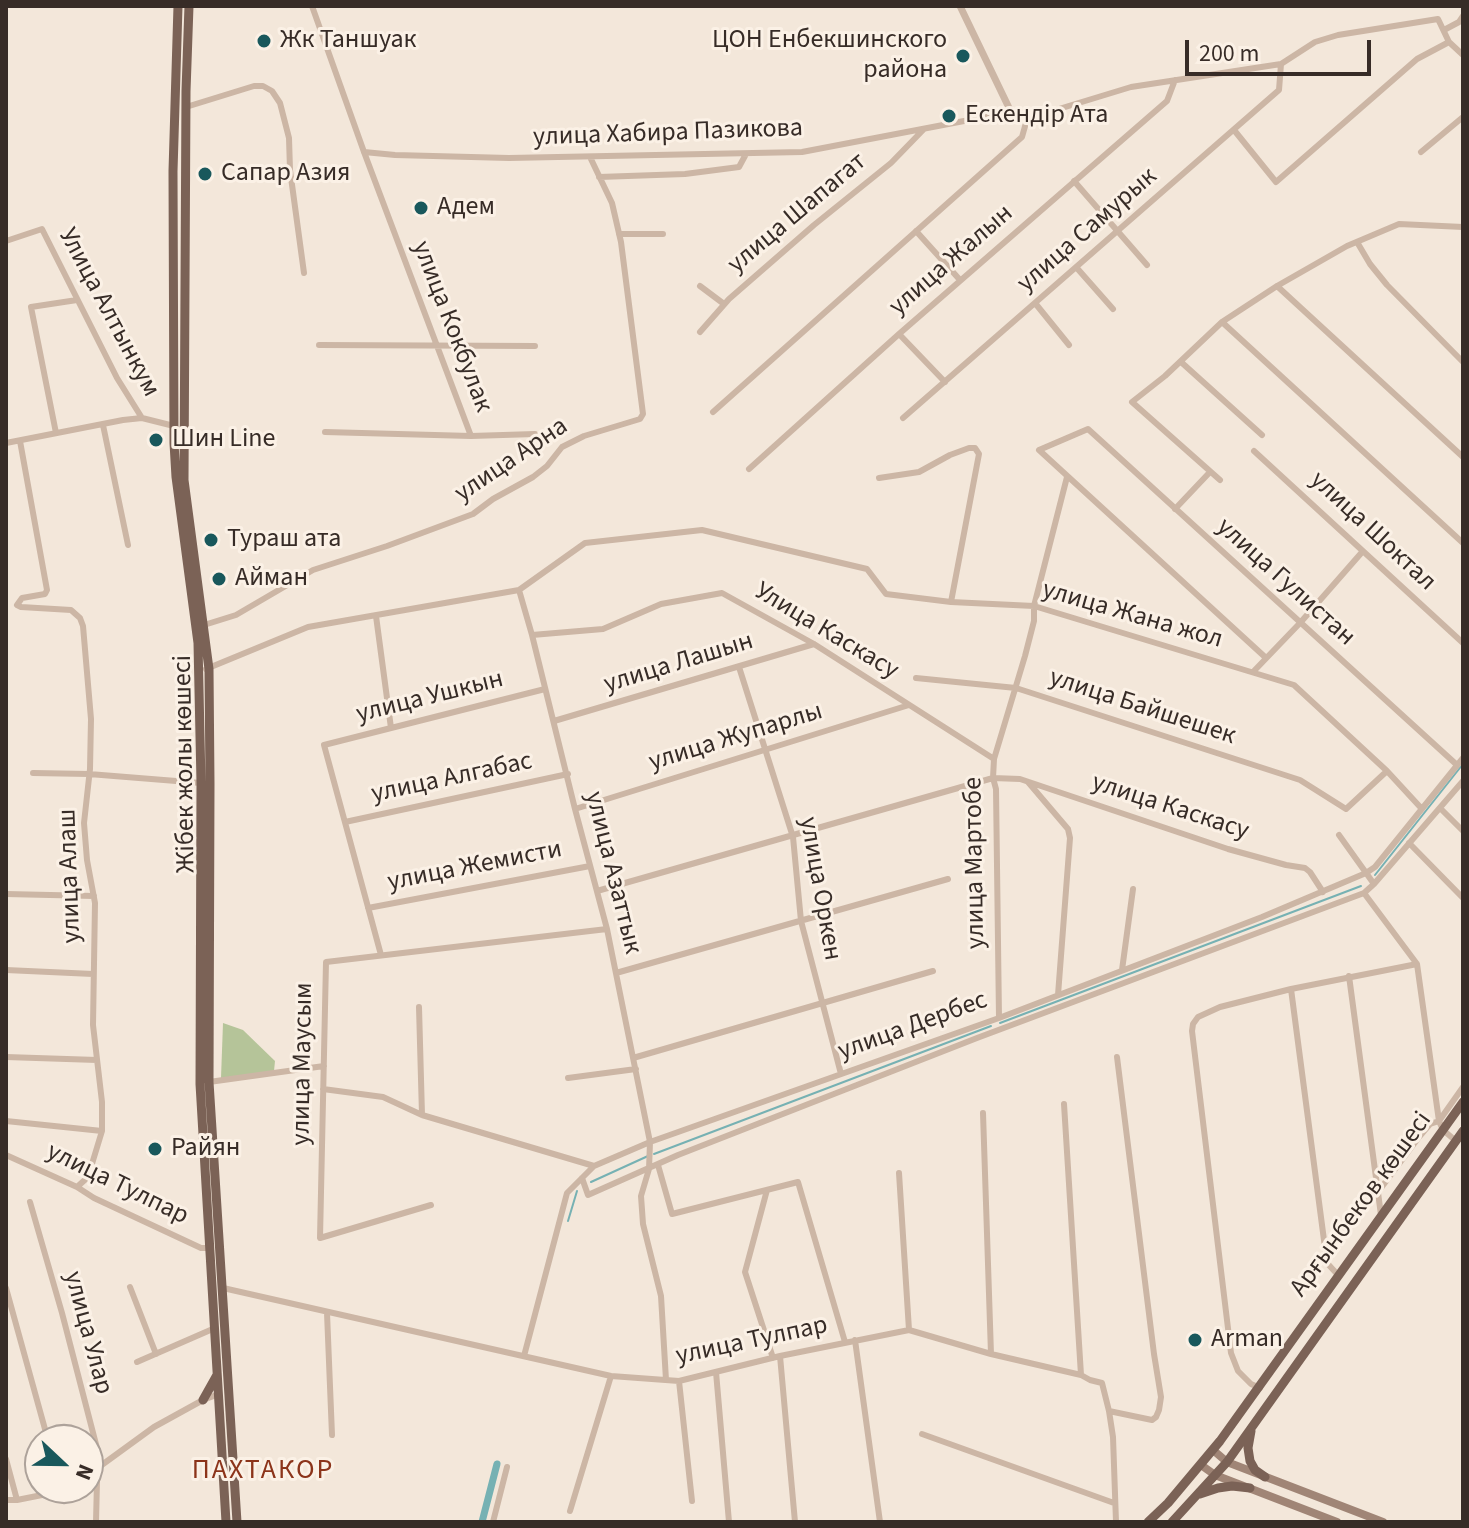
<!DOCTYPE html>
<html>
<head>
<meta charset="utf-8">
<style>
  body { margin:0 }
  #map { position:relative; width:1469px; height:1528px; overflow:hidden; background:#f3e7da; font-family:"Source Sans 3",sans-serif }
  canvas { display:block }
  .frame { position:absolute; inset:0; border:8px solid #372c27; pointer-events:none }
  .north { position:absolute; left:24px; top:1424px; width:80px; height:80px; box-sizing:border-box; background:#fbf1e6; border:2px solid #ada29a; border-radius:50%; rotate:112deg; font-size:22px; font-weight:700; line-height:32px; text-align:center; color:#372c27 }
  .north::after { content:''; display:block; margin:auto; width:28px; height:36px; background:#19585c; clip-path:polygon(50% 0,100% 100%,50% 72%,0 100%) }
  .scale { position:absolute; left:1185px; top:40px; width:186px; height:36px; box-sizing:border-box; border:4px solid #372c27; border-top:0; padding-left:10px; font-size:24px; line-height:28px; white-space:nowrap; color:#372c27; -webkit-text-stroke:6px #fbf1e6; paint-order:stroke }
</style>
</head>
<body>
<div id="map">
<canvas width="1469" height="1528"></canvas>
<div class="frame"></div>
<div class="north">N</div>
<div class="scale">200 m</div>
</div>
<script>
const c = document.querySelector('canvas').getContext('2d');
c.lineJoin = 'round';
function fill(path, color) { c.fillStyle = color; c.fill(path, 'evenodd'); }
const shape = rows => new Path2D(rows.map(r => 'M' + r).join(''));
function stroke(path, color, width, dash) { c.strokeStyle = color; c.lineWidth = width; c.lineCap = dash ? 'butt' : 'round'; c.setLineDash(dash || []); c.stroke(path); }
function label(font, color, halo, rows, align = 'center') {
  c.font = font + ' "Source Sans 3",sans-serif'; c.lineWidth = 6; c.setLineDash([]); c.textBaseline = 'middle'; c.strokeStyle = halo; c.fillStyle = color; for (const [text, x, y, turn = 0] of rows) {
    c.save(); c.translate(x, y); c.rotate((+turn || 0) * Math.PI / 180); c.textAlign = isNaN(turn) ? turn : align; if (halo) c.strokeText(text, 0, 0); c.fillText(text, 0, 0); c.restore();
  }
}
fill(shape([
  [223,1023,243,1030,275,1061,274,1071,221,1078]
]), '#b5c499');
stroke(shape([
  [1375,875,1463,764],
  [1000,1023,1361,886],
  [654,1154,991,1026],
  [591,1182,648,1156],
  [568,1221,577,1191]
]), '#76b1b3', 2);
stroke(shape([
  [482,1522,497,1464]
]), '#76b1b3', 7);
stroke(shape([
  [312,6,364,152,471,436],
  [1444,30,1459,22,1463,16],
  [186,107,254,86,263,86,272,91,280,103,289,138,290,170,304,273],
  [1234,130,1276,182,1417,59,1449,42],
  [364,152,395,155,509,158,802,152,1011,112,1049,112,1131,87,1281,64,1315,42,1338,35,1438,19,1449,42,1463,55],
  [1421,152,1463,117],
  [599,177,685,174,739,167,746,154],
  [1074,181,1147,265],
  [916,231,960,280],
  [619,234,663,234],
  [6,241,42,229,117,378,142,418,174,426],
  [1357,242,1370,264,1387,285,1463,362],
  [1076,267,1113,309],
  [700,286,724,304],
  [1277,286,1463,457],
  [1035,303,1069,345],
  [1222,322,1463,543],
  [700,332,729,299,814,225,891,163,924,129],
  [899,334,945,382],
  [319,345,535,346],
  [1181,362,1262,435],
  [713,412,1022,137,1029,112],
  [903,418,1279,90,1281,64],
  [103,425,128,545],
  [325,432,471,436,535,434],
  [56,433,31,307,77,300],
  [20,441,47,590,45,594,22,598,17,605,21,607,71,610,80,618,83,626,91,719,90,769,84,823,87,860,95,903,93,1025,102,1102,102,1131,88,1177,77,1187],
  [6,443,123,420,142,418],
  [1254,451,1463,643],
  [749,469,899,334,1167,101,1175,80],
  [879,478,919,472,950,455,969,448,975,448,979,454,951,602],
  [1220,480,1132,402,1165,376,1222,322,1277,286,1347,246,1399,224,1463,227],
  [1175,509,1210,472],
  [519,590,532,635,575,809,607,929,650,1142,649,1169,641,1196,643,1224,661,1296,666,1380],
  [376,616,391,728],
  [204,625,236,615,313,570,387,546,473,514,493,499,533,477,547,466,562,447,584,436,640,419,643,414,621,242,612,203,590,157],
  [532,635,603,629,661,604,722,593,814,644,994,759],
  [1265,657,1039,450,1088,429,1457,765],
  [739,667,793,837,801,921,841,1074],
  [206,669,308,627,519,590,585,543,702,530,867,569,886,594,951,602,1034,606,1294,685,1387,771,1422,809],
  [1253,672,1300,623,1363,551],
  [916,678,1016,688,1300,780,1346,809,1387,771],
  [554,721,814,644],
  [33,773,89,774,201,783],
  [1028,782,1068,829,1070,838,1058,995],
  [1440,808,1463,831],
  [575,809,909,705],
  [345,822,568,774],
  [1339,835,1374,884],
  [1409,843,1463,898],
  [597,891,993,778,1020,779,1228,849,1286,865,1305,868,1310,872,1323,892],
  [1364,893,1417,964,1439,1121,1443,1130,1456,1141],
  [6,894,94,896],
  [368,908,590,866],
  [381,955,324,745,545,689],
  [6,970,93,974],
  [1122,970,1133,889],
  [616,973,948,879],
  [1349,976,1381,1215],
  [1291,989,1327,1263,1338,1275],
  [419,1007,422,1115],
  [999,1018,996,789,993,778,994,759,1025,656,1034,621,1034,606,1067,477],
  [6,1057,97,1060],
  [633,1058,933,971],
  [568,1078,636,1069],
  [209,1082,324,1066],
  [323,1089,383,1097,422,1115,594,1166,650,1142,999,1018,1262,917,1366,873,1375,867,1463,758],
  [1064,1104,1081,1375],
  [983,1113,991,1354],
  [6,1121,102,1131],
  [6,1155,77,1187,94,1198,201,1248,210,1248],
  [658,1165,672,1214,798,1182,845,1342],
  [899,1173,909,1330],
  [582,1178,588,1195,678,1155,977,1038,1364,893,1374,884,1463,781],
  [767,1190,745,1272,773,1358],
  [1378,1192,1419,1137,1430,1124,1439,1121,1463,1087],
  [30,1202,62,1313,98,1452,100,1467,97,1481,96,1522],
  [431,1205,320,1238,326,962,607,929],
  [130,1287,156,1354],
  [6,1288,48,1440],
  [223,1288,611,1376,679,1381,780,1356,909,1330,991,1354,1081,1375,1090,1380,1102,1383,1109,1411,1113,1437,1116,1522],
  [327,1313,332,1435],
  [855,1340,880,1522],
  [524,1356,567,1193,594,1166],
  [780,1356,795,1522],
  [137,1362,215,1328],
  [716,1372,729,1522],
  [679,1381,692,1501],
  [1260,1388,1251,1384,1238,1371,1231,1353,1192,1031,1193,1024,1198,1017,1220,1007,1291,989,1417,964],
  [1109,1411,1152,1420,1156,1417,1159,1410,1161,1397,1154,1354,1117,1057],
  [922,1434,1114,1503],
  [6,1459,17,1500],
  [88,1475,154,1427,203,1400,219,1394],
  [6,1500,17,1500,62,1491,68,1488],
  [570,1511,611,1376],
  [493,1522,507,1467]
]), '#ccb6a5', 6);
stroke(shape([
  [960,6,1011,112]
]), '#ccb6a5', 7);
stroke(shape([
  [1213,1450,1227,1462,1383,1522],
  [1201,1465,1215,1475,1337,1522]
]), '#a08576', 8);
stroke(shape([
  [178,6,173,171,174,443,176,477,198,643,201,783,200,1084,226,1522],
  [189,6,186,91,184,480,209,669,210,784,209,1082,237,1522],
  [203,1400,217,1375],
  [1251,1431,1248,1448,1250,1461,1255,1470,1265,1477],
  [1200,1494,1218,1488,1232,1486,1250,1488],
  [1148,1522,1168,1503,1220,1441,1463,1102],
  [1172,1522,1227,1462,1463,1131]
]), '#7b6256', 9);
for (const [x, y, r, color] of [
  [264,41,8,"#19585c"],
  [963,56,8,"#19585c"],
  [949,116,8,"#19585c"],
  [205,174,8,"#19585c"],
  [421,208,8,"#19585c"],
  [156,440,8,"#19585c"],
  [211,540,8,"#19585c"],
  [219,579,8,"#19585c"],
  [155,1149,8,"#19585c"],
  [1195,1340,8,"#19585c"]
]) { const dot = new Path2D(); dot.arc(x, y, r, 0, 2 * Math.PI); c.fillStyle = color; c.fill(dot); stroke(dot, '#fbf1e6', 3); }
label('26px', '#372c27', '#fbf1e6', [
  ["Жк Таншуак",280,41],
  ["ЦОН Енбекшинского",947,41,"right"],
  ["района",947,71,"right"],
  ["Ескендір Ата",965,116],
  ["Сапар Азия",221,174],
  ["Адем",437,208],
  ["Шин Line",172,440],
  ["Тураш ата",227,540],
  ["Айман",235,579],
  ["Райян",171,1149],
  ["Arman",1211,1340]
], 'left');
label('26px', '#372c27', '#fbf1e6', [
  ["улица Хабира Пазикова",668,134,-2],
  ["улица Шапагат",798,214,-40],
  ["улица Самурык",1088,231,-41],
  ["улица Жалын",952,261,-41],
  ["Улица Алтынкум",108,313,62],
  ["улица Кокбулак",451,327,69],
  ["улица Арна",512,461,-34],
  ["улица Шоктал",1372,532,43],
  ["улица Гулистан",1285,583,42],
  ["улица Жана жол",1132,616,16],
  ["Улица Каскасу",826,632,31],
  ["улица Лашын",679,664,-17],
  ["улица Ушкын",430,698,-14],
  ["улица Байшешек",1142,708,18],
  ["улица Жупарлы",736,738,-17],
  ["Жібек жолы көшесі",186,764,-91],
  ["улица Алгабас",452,779,-12],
  ["улица Каскасу",1170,808,18],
  ["улица Мартобе",976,863,-91],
  ["улица Жемисти",475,867,-11],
  ["улица Азаттык",612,873,76],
  ["улица Алаш",71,876,-92],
  ["улица Оркен",819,889,80],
  ["улица Дербес",913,1027,-20],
  ["улица Маусым",304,1064,-89],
  ["улица Тулпар",117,1185,26],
  ["Арғынбеков көшесі",1362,1205,-54],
  ["улица Улар",87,1333,75],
  ["улица Тулпар",752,1342,-12]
]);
c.letterSpacing = '2px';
label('28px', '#8c341a', '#fbf1e6', [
  ["ПАХТАКОР",263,1472]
]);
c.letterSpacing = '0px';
</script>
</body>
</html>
